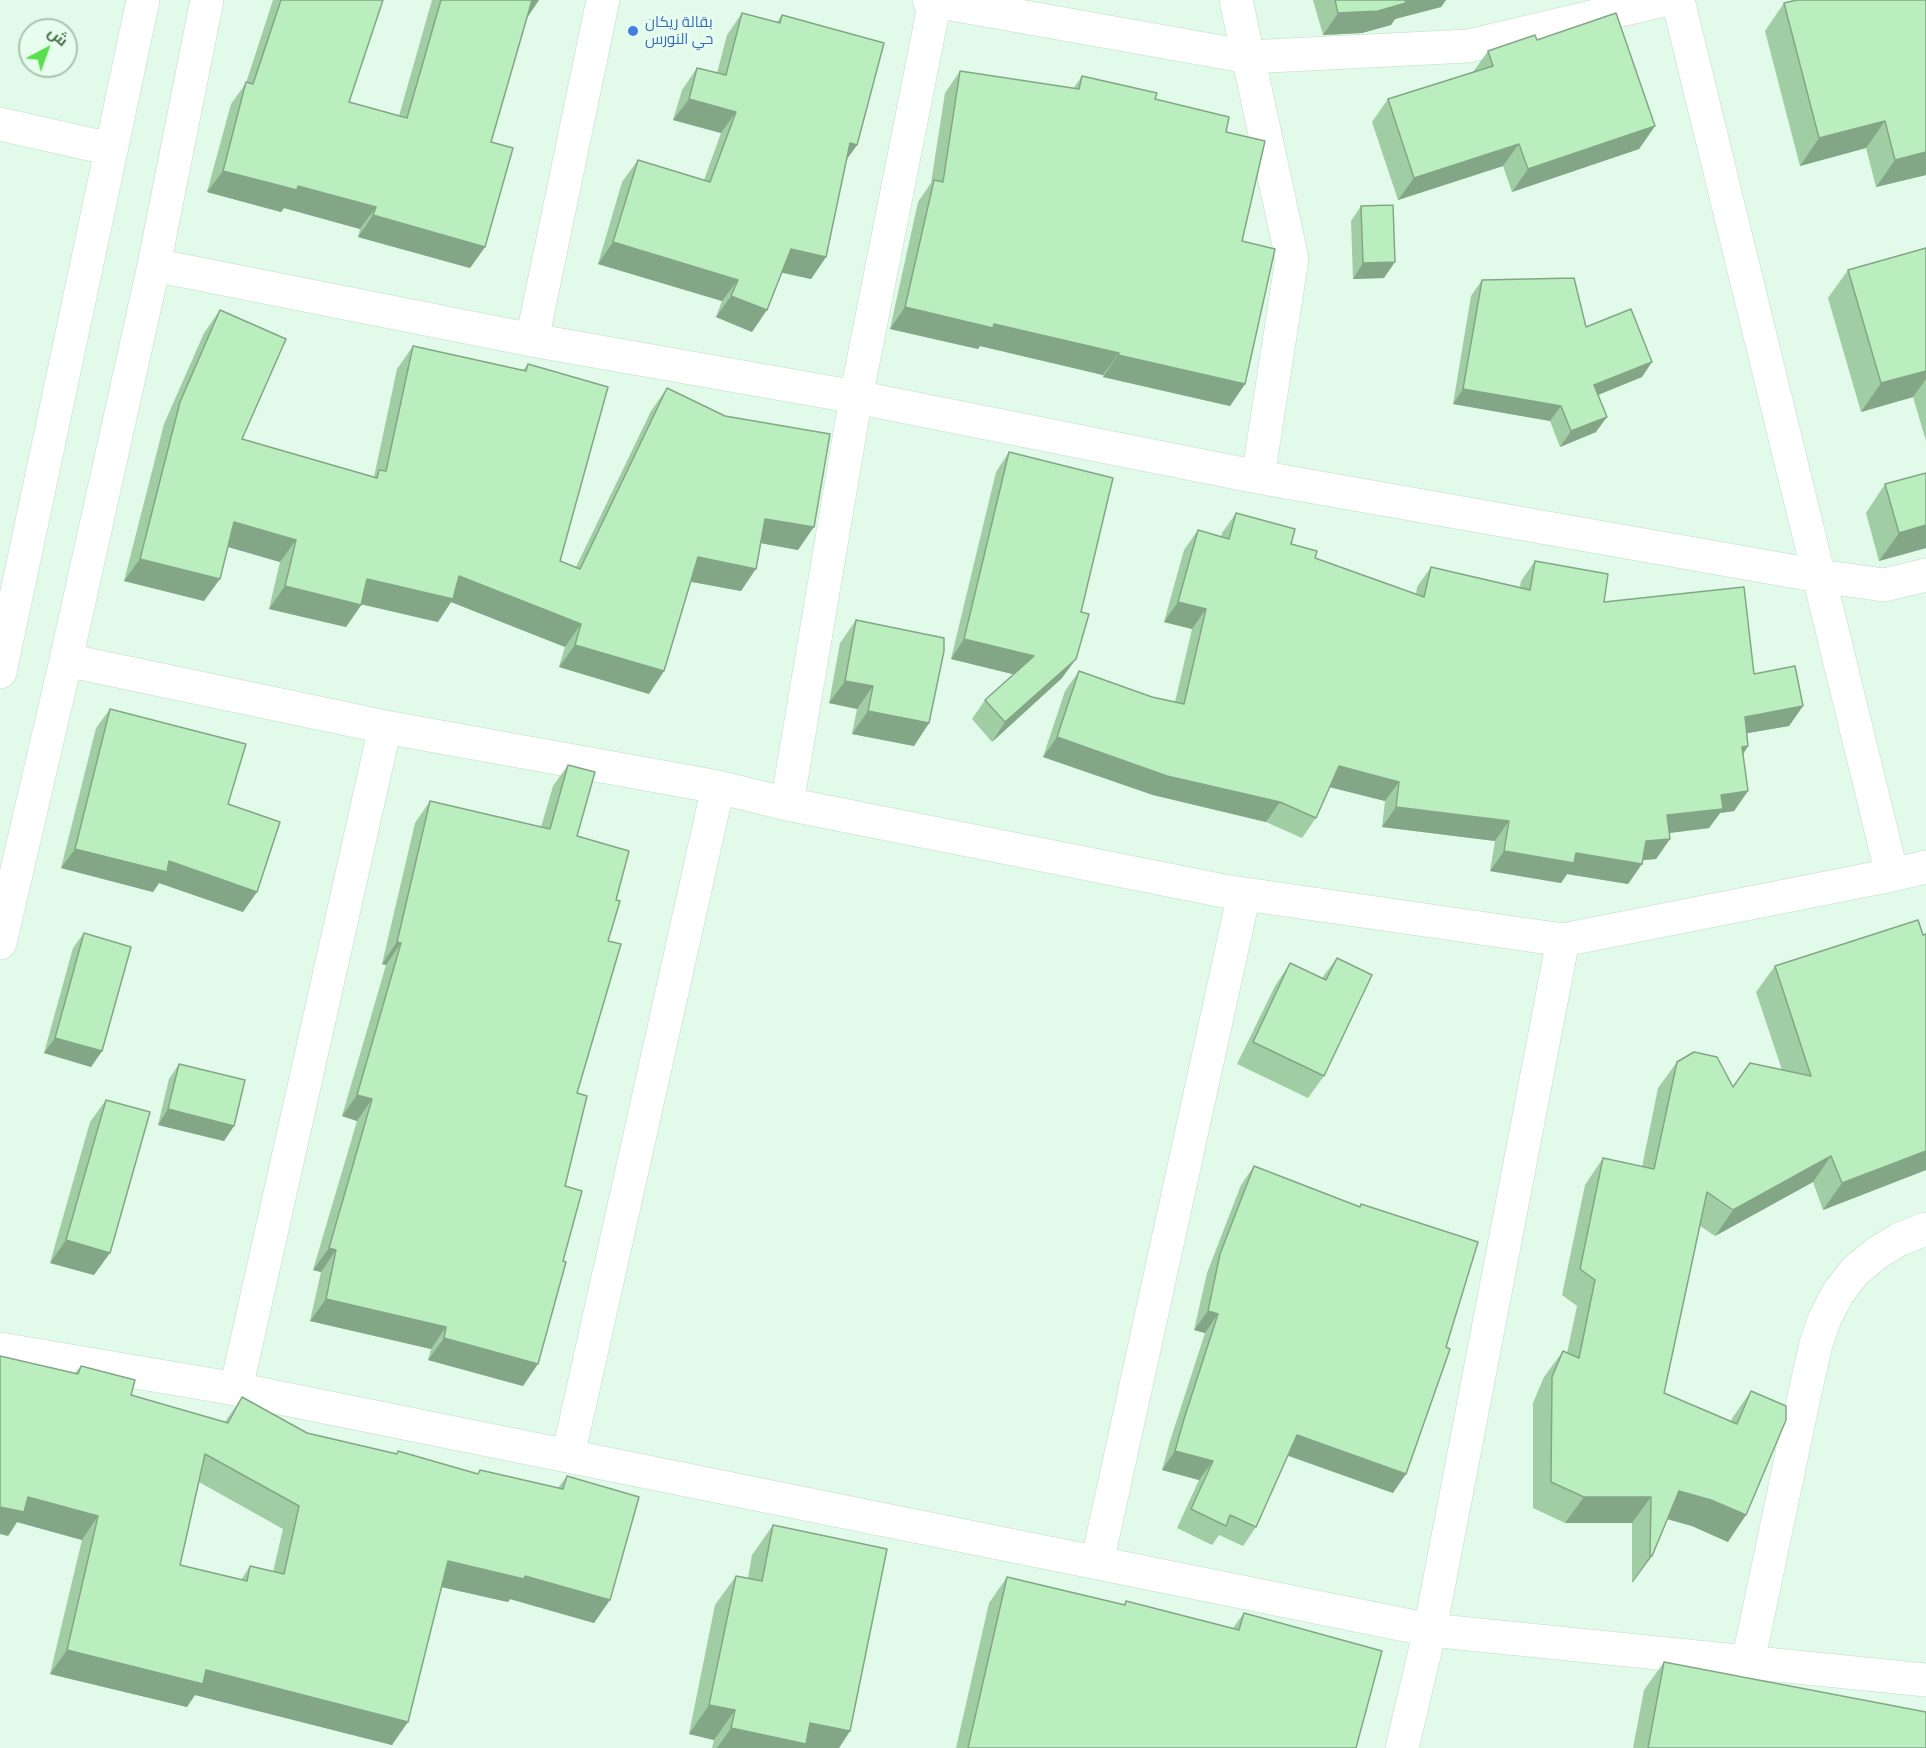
<!DOCTYPE html>
<html>
<head>
<meta charset="utf-8">
<style>
  body { margin:0 }
  #map { position:relative; width:1926px; height:1748px; overflow:hidden; background:#e1fae9; font-family:Ubuntu,Cairo,sans-serif }
  canvas { display:block }
  .north { position:absolute; left:18px; top:18px; width:60px; height:60px; box-sizing:border-box; background:#e7feee; border:2px solid #a8c5ad; border-radius:50%; rotate:41deg; font-size:16px; font-weight:700; line-height:24px; text-align:center; color:#4a704b }
  .north::after { content:''; display:block; margin:auto; width:21px; height:27px; background:#5ade4d; clip-path:polygon(50% 0,100% 100%,50% 72%,0 100%) }
</style>
</head>
<body>
<div id="map">
<canvas width="1926" height="1748"></canvas>
<div class="north">ش</div>
</div>
<script>
const c = document.querySelector('canvas').getContext('2d');
c.lineJoin = 'round';
const shape = rows => new Path2D(rows.map(r => 'M' + r).join(''));
function stroke(path, color, width, dash) { c.strokeStyle = color; c.lineWidth = width; c.lineCap = dash ? 'butt' : 'round'; c.setLineDash(dash || []); c.stroke(path); }
function fill(path, color) { c.fillStyle = color; c.fill(path, 'evenodd'); }
function label(font, color, halo, rows, align = 'center') {
  c.font = font + ' Ubuntu,Cairo,sans-serif'; c.lineWidth = 6; c.setLineDash([]); c.textBaseline = 'middle'; c.strokeStyle = halo; c.fillStyle = color; for (const [text, x, y, turn = 0] of rows) {
    c.save(); c.translate(x, y); c.rotate((+turn || 0) * Math.PI / 180); c.textAlign = isNaN(turn) ? turn : align; if (halo) c.strokeText(text, 0, 0); c.fillText(text, 0, 0); c.restore();
  }
}
const minor = shape([
  [929,0,1249,57,1468,46,1664,0],
  [1236,0,1292,259,1258,477],
  [1678,0,1892,875],
  [0,124,111,149],
  [154,265,532,340,856,397,1258,477,1819,576,1884,585,1926,575],
  [532,340,603,0],
  [66,660,385,727,718,787,787,804,1224,891,1563,940,1892,875,1926,867],
  [0,672,143,0],
  [787,804,856,397,935,1],
  [0,943,66,660,154,265,207,0],
  [0,1349,236,1389,1430,1630,1926,1680],
  [236,1389,385,727],
  [568,1456,718,787],
  [1097,1563,1244,894],
  [1748,1662,1804,1397,1816,1344,1825,1318,1838,1293,1855,1271,1877,1253,1900,1239,1926,1229],
  [1402,1748,1430,1630,1563,940]
]);
stroke(minor, '#bedec3', 34);
stroke(minor, '#fff', 33);
fill(shape([
  [273,0,383,0,349,102,399,116,432,0,539,0,527,18,491,142,485,247,470,268,358,237,360,229,284,208,281,212,207,192,231,104,246,83],
  [1313,0,1446,0,1441,7,1395,19,1391,25,1362,33,1323,35],
  [1793,0,1926,0,1926,175,1876,187,1866,148,1800,166,1765,31,1784,3,1794,1],
  [742,13,777,22,782,15,857,145,846,160,826,257,811,279,782,273,752,332,716,317,722,301,598,264,622,182,638,160,704,180,721,133,673,120,682,90,697,68,717,73,727,35],
  [1537,40,1655,126,1639,149,1512,192,1503,166,1398,200,1372,122,1388,99,1473,72,1488,51],
  [960,71,1073,89,1082,76,1155,99,1226,132,1242,241,1245,384,1230,406,1103,377,1103,375,980,346,978,349,890,329,918,202,931,183,945,93],
  [1361,206,1384,278,1353,279,1351,221],
  [1926,248,1926,441,1913,397,1861,412,1828,298,1848,270],
  [1482,280,1642,377,1598,395,1596,432,1560,447,1550,421,1453,404,1471,296],
  [220,310,242,439,374,477,397,369,413,346,523,370,528,364,560,561,576,567,651,411,667,388,798,550,761,543,741,591,691,582,664,671,649,694,559,667,565,647,451,602,438,622,362,604,346,627,269,609,280,562,228,547,204,601,124,581,164,424,204,333],
  [1009,452,1062,678,992,742,972,719,985,700,1014,674,951,659,996,472],
  [1885,484,1926,548,1879,561,1866,513],
  [1236,513,1315,558,1416,594,1417,587,1431,567,1520,587,1521,581,1535,561,1604,602,1754,674,1803,706,1789,726,1747,733,1748,746,1743,755,1748,791,1734,811,1720,813,1709,828,1669,833,1670,839,1656,859,1643,860,1642,864,1628,884,1567,874,1561,883,1490,871,1495,841,1382,827,1385,801,1330,787,1316,818,1302,838,1266,822,1153,795,1043,757,1065,691,1079,671,1152,697,1175,702,1192,629,1164,622,1184,550,1198,530,1221,537,1222,533],
  [856,620,929,723,914,746,852,734,857,709,829,703,840,643],
  [110,709,243,912,159,883,153,892,61,868,96,728],
  [568,765,577,836,616,900,608,941,577,1093,565,1186,523,1386,428,1360,431,1349,310,1321,321,1272,313,1270,357,1121,342,1116,386,965,382,964,415,823,430,801,541,827,553,786],
  [84,933,102,1051,91,1067,44,1053,73,948],
  [1926,934,1926,1170,1823,1210,1813,1182,1715,1236,1700,1226,1664,1393,1731,1421,1733,1417,1751,1391,1728,1542,1692,1526,1667,1519,1652,1556,1633,1582,1632,1582,1632,1523,1565,1523,1533,1508,1533,1403,1544,1377,1563,1351,1567,1353,1577,1306,1562,1295,1585,1185,1603,1158,1642,1167,1658,1088,1677,1062,1733,1087,1782,1070,1756,992,1775,966],
  [1337,958,1324,1076,1308,1098,1237,1064,1275,986,1290,963,1322,978],
  [179,1064,234,1126,224,1141,158,1125,169,1079],
  [106,1100,94,1275,50,1263,90,1122],
  [1254,1166,1359,1207,1361,1204,1393,1493,1288,1456,1256,1527,1243,1546,1219,1535,1212,1545,1177,1528,1199,1480,1162,1470,1171,1438,1205,1333,1194,1330,1207,1273,1241,1185],
  [81,1366,131,1395,225,1422,242,1397,307,1433,396,1454,398,1451,477,1474,480,1470,558,1488,567,1476,594,1623,510,1599,508,1602,442,1587,392,1745,195,1695,187,1707,50,1674,82,1540,17,1522,8,1536,75,1373],
  [199,1482,283,1529,273,1572,250,1566,241,1580,180,1565],
  [773,1525,850,1731,839,1748,712,1748,714,1740,689,1734,715,1605,736,1576,748,1578,752,1555],
  [1007,1577,1124,1605,1126,1601,1233,1628,1244,1613,1356,1748,956,1748,989,1603],
  [1664,1662,1926,1748,1633,1748,1644,1690]
]), '#a1cda4');
fill(shape([
  [531,0,539,0,524,22],
  [1403,0,1446,0,1441,7,1395,19,1391,25,1362,33,1323,35,1338,13],
  [689,99,736,112,721,133,673,120],
  [1885,121,1866,148,1800,166,1819,138],
  [1655,126,1639,149,1512,192,1528,169],
  [850,143,857,145,842,166],
  [1519,144,1503,166,1398,200,1414,178],
  [1926,152,1926,175,1876,187,1895,160],
  [223,171,298,186,376,207,360,229,284,208,281,212,207,192],
  [373,215,485,247,470,268,358,237],
  [613,242,738,280,722,301,598,264],
  [791,249,826,257,811,279,776,271],
  [1395,262,1384,278,1353,279,1363,263],
  [731,296,767,310,752,332,716,317],
  [905,307,994,324,1119,353,1103,375,980,346,978,349,890,329],
  [1118,355,1245,384,1230,406,1103,377],
  [1652,362,1642,377,1583,401,1594,385],
  [1926,371,1926,379,1913,397,1861,412,1881,383],
  [1463,389,1561,406,1550,421,1453,404],
  [1607,417,1596,432,1560,447,1571,431],
  [765,519,814,527,798,550,749,541],
  [234,522,296,540,280,562,218,544],
  [1926,525,1926,548,1879,561,1899,533],
  [698,557,756,569,741,591,682,580],
  [140,559,220,579,204,601,124,581],
  [459,576,581,624,565,647,451,602,438,622,351,602,367,579],
  [285,586,361,605,346,627,269,609],
  [1178,602,1206,609,1192,629,1164,622],
  [964,639,1034,656,1020,676,951,659],
  [575,645,664,671,649,694,559,667],
  [1076,659,1062,678,992,742,1005,722],
  [845,681,873,686,857,709,829,703],
  [1803,706,1789,726,1731,736,1745,717],
  [868,711,929,723,914,746,852,734],
  [1057,737,1280,802,1266,822,1153,795,1043,757],
  [1748,746,1735,766,1742,747],
  [1339,766,1399,782,1385,801,1325,786],
  [1748,791,1734,811,1720,813,1709,828,1653,835,1667,815,1721,795],
  [1396,807,1509,821,1495,841,1382,827],
  [1670,839,1656,859,1632,861,1646,841],
  [75,849,169,861,257,892,243,912,159,883,153,892,61,868],
  [1504,851,1576,853,1642,864,1628,884,1567,874,1561,883,1490,871],
  [397,942,401,943,386,965,382,964],
  [55,1038,102,1051,91,1067,44,1053],
  [357,1095,372,1099,357,1121,342,1116],
  [168,1109,234,1126,224,1141,158,1125],
  [1926,1151,1926,1170,1823,1210,1842,1183],
  [1831,1156,1813,1182,1715,1236,1733,1210],
  [66,1240,110,1253,94,1275,50,1263],
  [329,1248,336,1250,321,1272,313,1270],
  [326,1299,446,1327,431,1349,310,1321],
  [1208,1311,1218,1314,1205,1333,1194,1330],
  [444,1338,538,1364,523,1386,428,1360],
  [1297,1435,1406,1474,1393,1493,1284,1454],
  [1175,1451,1213,1461,1199,1480,1162,1470],
  [1679,1491,1711,1500,1746,1515,1728,1542,1692,1526,1660,1517],
  [28,1497,98,1516,82,1540,17,1522,8,1536,0,1534,0,1507],
  [1584,1497,1651,1497,1632,1523,1565,1523],
  [1650,1556,1652,1556,1633,1582,1632,1582],
  [448,1561,525,1576,610,1600,594,1623,510,1599,508,1602,432,1585],
  [67,1650,206,1670,408,1722,392,1745,195,1695,187,1707,50,1674],
  [709,1705,735,1710,714,1740,689,1734],
  [810,1723,850,1731,839,1748,717,1748,731,1728]
]), '#83a786');
const building = shape([
  [281,0,383,0,349,102,407,118,441,0,532,0,491,142,513,148,485,247,373,215,376,207,298,186,297,190,223,171,246,82,253,84,281,0],
  [1335,0,1405,0,1406,3,1378,11,1338,13,1335,0],
  [1797,0,1926,0,1926,152,1895,160,1885,121,1819,138,1784,3,1797,0],
  [742,13,780,23,782,15,884,43,857,145,850,143,826,257,791,249,767,310,731,296,738,280,613,242,638,160,710,182,736,112,689,99,697,68,726,75,742,13],
  [1616,13,1655,126,1528,169,1519,144,1414,178,1388,99,1493,66,1488,51,1535,35,1537,40,1616,13],
  [960,71,1079,89,1082,76,1157,93,1155,99,1229,117,1226,132,1265,141,1242,241,1275,249,1245,384,1118,355,1119,353,994,324,993,328,905,307,934,180,943,182,960,71],
  [1393,205,1395,262,1363,263,1361,206,1393,205],
  [1926,248,1926,371,1881,383,1848,270,1926,248],
  [1574,278,1586,327,1631,309,1652,362,1594,385,1607,417,1571,431,1561,406,1463,389,1482,280,1574,278],
  [220,310,286,339,242,439,377,478,379,470,386,471,413,346,526,371,528,364,608,387,560,561,580,569,667,388,725,416,830,434,814,527,765,519,756,569,698,557,664,671,575,645,581,624,459,576,453,599,367,579,361,605,285,586,296,540,234,522,220,579,140,559,180,402,220,310],
  [1009,452,1113,478,1081,612,1089,614,1076,659,1005,722,985,700,1034,656,964,639,1009,452],
  [1926,473,1926,525,1899,533,1885,484,1926,473],
  [1236,513,1295,529,1291,544,1317,551,1315,558,1424,597,1431,567,1530,590,1535,561,1608,574,1604,602,1744,587,1754,674,1795,666,1803,706,1745,717,1748,746,1742,747,1748,791,1721,795,1723,809,1667,815,1670,839,1646,841,1642,864,1576,853,1574,863,1504,851,1509,821,1396,807,1399,782,1339,766,1316,818,1280,802,1167,776,1057,737,1079,671,1152,697,1184,704,1206,609,1178,602,1198,530,1229,539,1236,513],
  [856,620,944,638,944,651,929,723,868,711,873,686,845,681,856,620],
  [110,709,246,744,228,804,280,822,257,892,169,861,167,872,75,849,110,709],
  [568,765,595,772,577,836,629,851,616,900,620,901,608,941,621,944,577,1093,587,1096,565,1186,582,1191,563,1261,566,1262,538,1364,444,1338,446,1327,326,1299,336,1250,329,1248,372,1099,357,1095,401,943,397,942,430,801,550,829,568,765],
  [1918,920,1923,935,1926,934,1926,1151,1842,1183,1831,1156,1733,1210,1707,1192,1664,1393,1737,1424,1751,1391,1786,1406,1786,1420,1746,1515,1711,1500,1679,1491,1652,1556,1650,1556,1651,1497,1584,1497,1551,1482,1552,1377,1563,1351,1579,1358,1595,1280,1580,1269,1603,1158,1654,1169,1677,1062,1694,1052,1717,1057,1733,1087,1750,1063,1811,1076,1775,966,1918,920],
  [84,933,131,947,102,1051,55,1038,84,933],
  [1337,958,1372,975,1324,1076,1253,1042,1290,963,1326,980,1337,958],
  [179,1064,245,1080,234,1126,168,1109,179,1064],
  [106,1100,150,1112,110,1253,66,1240,106,1100],
  [1254,1166,1360,1207,1361,1204,1478,1242,1446,1347,1450,1349,1406,1474,1297,1435,1256,1527,1230,1515,1226,1526,1191,1509,1213,1461,1175,1451,1184,1419,1218,1314,1208,1311,1220,1254,1254,1166],
  [0,1356,78,1374,81,1366,135,1380,131,1395,228,1423,242,1397,307,1433,397,1454,398,1451,478,1474,480,1470,563,1489,567,1476,639,1497,610,1600,525,1576,524,1579,448,1561,408,1722,206,1670,203,1684,67,1650,98,1516,28,1497,24,1512,0,1507,0,1356],
  [205,1454,299,1506,284,1574,250,1566,247,1581,180,1565,205,1454],
  [773,1525,887,1549,850,1731,810,1723,806,1744,731,1728,735,1710,709,1705,736,1576,762,1581,773,1525],
  [1007,1577,1125,1605,1126,1601,1239,1630,1244,1613,1382,1651,1356,1748,968,1748,1007,1577],
  [1664,1662,1926,1712,1926,1748,1648,1748,1664,1662]
]);
fill(building, '#bbeebf');
stroke(building, '#83a786', 1.5);
for (const [x, y, r, color] of [
  [633,31,6,"#3f7fe0"]
]) { const dot = new Path2D(); dot.arc(x, y, r, 0, 2 * Math.PI); c.fillStyle = color; c.fill(dot); stroke(dot, '#e7feee', 2); }
label('15px', '#366cbe', '#e7feee', [
  ["بقالة ريكان",645,22],
  ["حي النورس",645,39]
], 'left');
</script>
</body>
</html>
